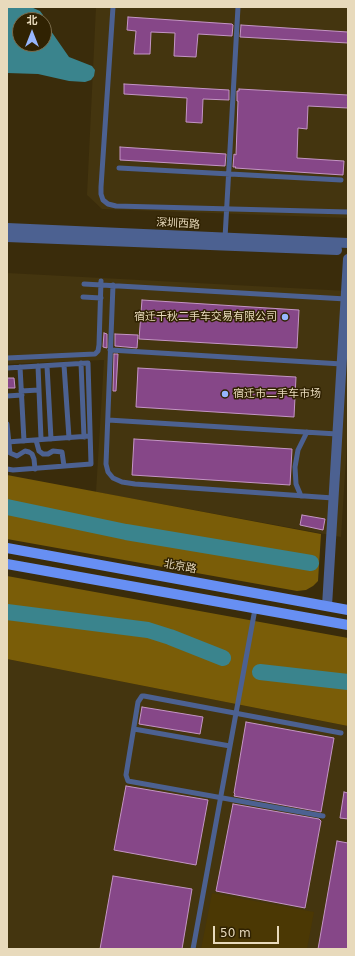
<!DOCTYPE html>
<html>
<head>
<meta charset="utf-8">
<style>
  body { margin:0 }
  #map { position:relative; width:355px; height:956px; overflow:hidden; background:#3a2c0b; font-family:"DejaVu Sans","Noto Sans SC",sans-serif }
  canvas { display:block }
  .frame { position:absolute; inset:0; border:8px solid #e8dabc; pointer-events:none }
  .north { position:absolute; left:12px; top:12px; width:40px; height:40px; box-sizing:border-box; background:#302202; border:1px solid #7a6c4c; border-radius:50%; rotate:0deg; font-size:11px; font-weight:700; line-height:16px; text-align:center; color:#e8dabc }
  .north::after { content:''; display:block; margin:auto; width:14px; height:18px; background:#97b6fd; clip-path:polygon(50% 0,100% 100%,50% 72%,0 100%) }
  .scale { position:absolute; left:213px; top:926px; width:66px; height:18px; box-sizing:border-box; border:2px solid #e8dabc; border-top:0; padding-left:5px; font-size:12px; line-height:14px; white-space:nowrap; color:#e8dabc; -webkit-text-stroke:3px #302202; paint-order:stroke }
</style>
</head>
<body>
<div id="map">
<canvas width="355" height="956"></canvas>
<div class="frame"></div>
<div class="north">北</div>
<div class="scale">50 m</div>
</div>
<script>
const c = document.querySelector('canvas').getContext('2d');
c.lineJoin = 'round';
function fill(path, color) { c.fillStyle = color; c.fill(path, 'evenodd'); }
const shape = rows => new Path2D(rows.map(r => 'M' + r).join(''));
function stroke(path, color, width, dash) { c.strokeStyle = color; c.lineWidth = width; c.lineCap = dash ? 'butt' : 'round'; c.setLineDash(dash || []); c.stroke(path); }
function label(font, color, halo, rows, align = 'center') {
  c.font = font + ' "DejaVu Sans","Noto Sans SC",sans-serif'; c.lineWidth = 3; c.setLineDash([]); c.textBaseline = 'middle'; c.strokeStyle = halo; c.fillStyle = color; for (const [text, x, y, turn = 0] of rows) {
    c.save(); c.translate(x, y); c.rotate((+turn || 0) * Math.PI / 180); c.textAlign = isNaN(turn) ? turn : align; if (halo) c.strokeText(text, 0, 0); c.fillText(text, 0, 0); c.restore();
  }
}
fill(shape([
  [96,7,348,7,348,218,102,209,87,195],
  [7,273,348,291,348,427,341,537,96,492,104,360,7,364],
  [7,659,348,726,348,949,7,949]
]), '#44350f');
fill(shape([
  [212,893,314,912,307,949,201,949]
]), '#4b3804');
fill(shape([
  [7,475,321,534,318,581,313,586,306,590,297,591,7,539],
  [7,576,348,638,348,726,7,659]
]), '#7a5d08');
fill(shape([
  [11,7,31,7,40,11,43,15,44,20,20,20,20,44,44,44,44,21,69,57,92,66,95,70,94,76,91,80,85,82,69,81,38,74,7,73,7,8]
]), '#3a848d');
stroke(shape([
  [7,507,126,532,311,563],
  [7,612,148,630,170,637,223,658],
  [260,672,348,682]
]), '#3a848d', 16);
const building = shape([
  [128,17,232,24,233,25,232,36,198,34,196,57,174,56,175,33,151,32,150,54,134,54,136,31,127,30,128,17],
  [241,25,348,32,348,43,240,37,241,25],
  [124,84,229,90,229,100,203,99,202,123,186,122,187,98,124,94,124,84],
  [239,89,348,95,348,108,308,106,307,129,298,128,297,158,344,161,343,175,235,168,236,167,233,167,234,154,236,155,238,101,237,101,237,91,239,91,239,89],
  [120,147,226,154,225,166,120,160,120,147],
  [142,300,299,310,297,348,139,339,142,300],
  [104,333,107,334,107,348,103,347,104,333],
  [115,334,138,335,137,348,115,346,115,334],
  [114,354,118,354,116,391,113,391,114,354],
  [138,368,296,377,294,417,136,407,138,368],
  [7,378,14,378,15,388,7,388,7,378],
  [134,439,292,449,290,485,132,475,134,439],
  [302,515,325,519,323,530,300,525,302,515],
  [142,707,203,717,200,734,139,724,142,707],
  [246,722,334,738,321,812,234,796,235,794,234,793,246,722],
  [126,786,208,800,196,865,114,850,126,786],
  [344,792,348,793,348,819,340,818,344,792],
  [233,804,319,819,321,821,305,908,216,891,233,804],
  [337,841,348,843,348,949,318,949,337,841],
  [113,876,192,889,182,949,100,949,113,876]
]);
fill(building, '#864788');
stroke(building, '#c495c5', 1);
stroke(shape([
  [113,7,101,187,101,194,103,200,108,204,116,206,348,212],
  [119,168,341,180],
  [225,238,238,7],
  [84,284,346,299],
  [113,285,106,464,108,472,113,478,122,482,135,484,333,498],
  [83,297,101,298],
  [110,350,342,364],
  [7,358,95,354,98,351,99,345,101,281],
  [81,363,84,437],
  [64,365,69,438],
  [38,366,41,439],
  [47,366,51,439],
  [20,367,24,441],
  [7,368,88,363,91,464,13,470,7,469],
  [21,391,39,390],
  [7,396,22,395],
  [108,420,337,434],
  [7,424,10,453,17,456,25,451,29,452,32,454,34,459,35,469],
  [36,440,39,451,43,454,48,454,53,451,62,452,64,466],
  [7,442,90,436],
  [301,496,296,484,295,467,298,450,307,432],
  [134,729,230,746],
  [323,816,128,781,126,775,138,702,142,696,144,696,341,733],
  [193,949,255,609]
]), '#4c6191', 5);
stroke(shape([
  [327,606,348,259]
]), '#4c6191', 10);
stroke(shape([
  [7,228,348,243],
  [7,237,337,250]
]), '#4c6191', 10);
stroke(shape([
  [7,548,348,610],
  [7,564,348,625]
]), '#678ff3', 10);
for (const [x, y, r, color] of [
  [285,317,4,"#97b6fd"],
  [225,394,4,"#97b6fd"]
]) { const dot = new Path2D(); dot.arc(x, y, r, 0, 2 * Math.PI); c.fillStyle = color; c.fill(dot); stroke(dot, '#302202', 1.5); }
label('11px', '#e8dabc', '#302202', [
  ["深圳西路",178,224,3],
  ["北京路",180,567,10]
]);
label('11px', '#e8dabc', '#302202', [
  ["宿迁千秋二手车交易有限公司",277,317],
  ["宿迁市二手车市场",233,394,"left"]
], 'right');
</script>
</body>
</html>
